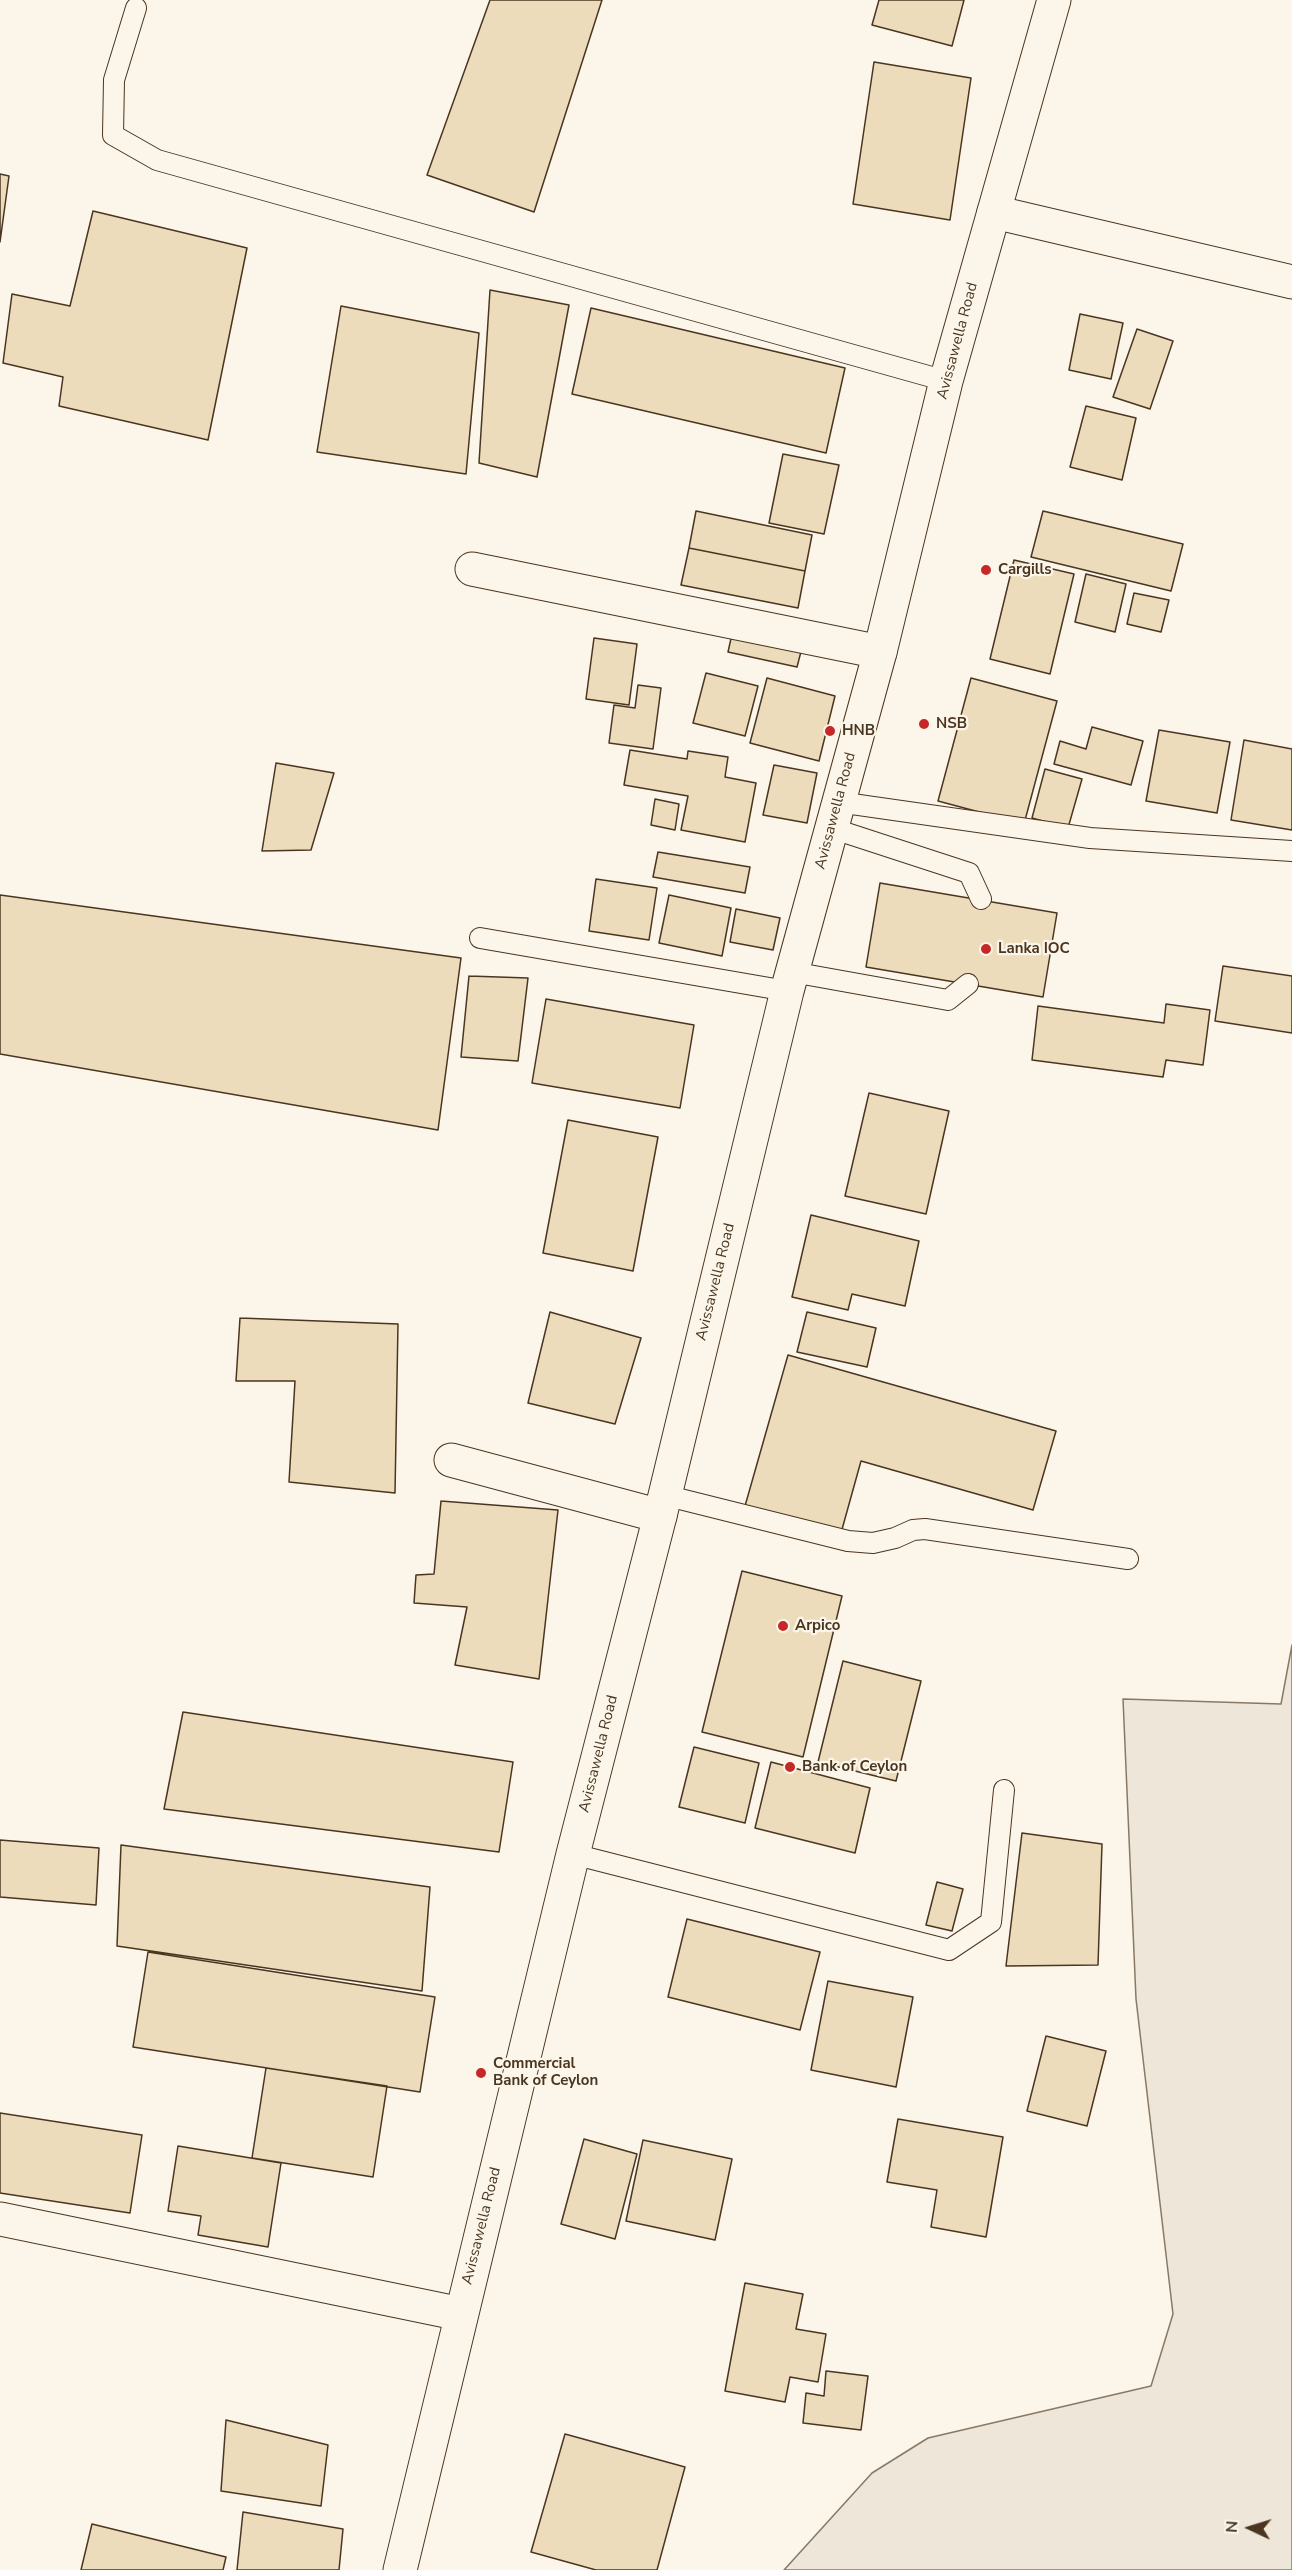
<!DOCTYPE html>
<html>
<head>
<meta charset="utf-8">
<style>
  body { margin:0 }
  #map { position:relative; width:1292px; height:2570px; overflow:hidden; background:#fbf6e9; font-family:"Nunito Sans",sans-serif }
  canvas { display:block }
  .north { position:absolute; left:1220px; top:2498px; width:60px; height:60px; -webkit-text-stroke:4px #fbf6e9; paint-order:stroke; rotate:274deg; font-size:16px; font-weight:700; line-height:24px; text-align:center; color:#4a3520 }
  .north::after { content:''; display:block; margin:auto; width:21px; height:27px; background:#4a3520; clip-path:polygon(50% 0,100% 100%,50% 72%,0 100%) }
</style>
</head>
<body>
<div id="map">
<canvas width="1292" height="2570"></canvas>
<div class="north">N</div>
</div>
<script>
const c = document.querySelector('canvas').getContext('2d');
c.lineJoin = 'round';
function fill(path, color) { c.fillStyle = color; c.fill(path, 'evenodd'); }
const shape = rows => new Path2D(rows.map(r => 'M' + r).join(''));
function stroke(path, color, width, dash) { c.strokeStyle = color; c.lineWidth = width; c.lineCap = dash ? 'butt' : 'round'; c.setLineDash(dash || []); c.stroke(path); }
function label(font, color, halo, rows, align = 'center') {
  c.font = font + ' "Nunito Sans",sans-serif'; c.lineWidth = 4.5; c.setLineDash([]); c.textBaseline = 'middle'; c.strokeStyle = halo; c.fillStyle = color; for (const [text, x, y, turn = 0] of rows) {
    c.save(); c.translate(x, y); c.rotate((+turn || 0) * Math.PI / 180); c.textAlign = isNaN(turn) ? turn : align; if (halo) c.strokeText(text, 0, 0); c.fillText(text, 0, 0); c.restore();
  }
}
const green = shape([
  [1292,1645,1292,2570,784,2570,872,2473,928,2438,1151,2386,1173,2314,1136,1999,1123,1699,1281,1704,1292,1645]
]);
fill(green, '#ede6d9');
stroke(green, '#887966', 1.5);
const building = shape([
  [490,0,602,0,534,212,427,175,490,0],
  [879,0,964,0,952,46,872,25,879,0],
  [874,62,971,78,950,220,853,204,874,62],
  [0,174,9,176,0,242,0,174],
  [93,211,247,248,208,440,59,406,63,377,3,363,12,294,70,306,93,211],
  [490,290,569,305,537,477,479,463,490,290],
  [341,306,479,333,466,474,317,452,341,306],
  [591,308,845,368,826,453,572,394,591,308],
  [1080,314,1123,323,1111,379,1069,370,1080,314],
  [1137,329,1173,341,1150,409,1113,397,1137,329],
  [1086,406,1136,418,1122,480,1070,467,1086,406],
  [783,454,839,465,824,534,769,523,783,454],
  [696,511,812,535,805,571,689,548,696,511],
  [1043,511,1183,544,1171,591,1031,557,1043,511],
  [689,548,805,571,798,608,681,585,689,548],
  [1014,560,1074,574,1050,674,990,659,1014,560],
  [1086,574,1126,584,1115,632,1075,622,1086,574],
  [1134,593,1169,600,1161,632,1127,624,1134,593],
  [734,625,804,640,797,667,728,652,734,625],
  [594,638,637,644,629,705,586,699,594,638],
  [706,673,758,686,745,736,693,723,706,673],
  [767,678,835,696,819,761,750,743,767,678],
  [971,678,1057,701,1024,824,938,801,971,678],
  [638,685,661,688,653,749,609,743,614,705,635,708,638,685],
  [1092,727,1143,741,1131,785,1054,764,1060,741,1086,749,1092,727],
  [1159,730,1230,742,1217,813,1146,801,1159,730],
  [1244,740,1292,749,1292,830,1231,820,1244,740],
  [630,750,687,759,688,751,728,757,725,777,756,783,745,842,681,830,688,796,624,785,630,750],
  [276,763,334,773,311,850,262,851,276,763],
  [774,765,817,773,807,823,763,815,774,765],
  [1045,769,1082,779,1068,828,1032,818,1045,769],
  [655,799,679,804,675,830,651,825,655,799],
  [658,852,750,867,745,893,653,877,658,852],
  [596,879,657,888,649,940,589,931,596,879],
  [880,883,1057,913,1043,997,866,967,880,883],
  [0,895,461,958,438,1130,0,1054,0,895],
  [669,895,731,908,722,956,659,943,669,895],
  [736,909,780,918,773,950,730,942,736,909],
  [1223,966,1292,976,1292,1033,1215,1021,1223,966],
  [469,976,528,978,518,1061,461,1057,469,976],
  [546,999,694,1025,680,1108,532,1083,546,999],
  [1166,1004,1210,1010,1203,1065,1166,1060,1163,1077,1032,1060,1038,1006,1164,1023,1166,1004],
  [869,1093,949,1111,926,1214,845,1196,869,1093],
  [568,1120,658,1137,633,1271,543,1253,568,1120],
  [811,1215,919,1241,905,1306,852,1294,848,1310,792,1297,811,1215],
  [550,1312,641,1338,615,1424,528,1403,550,1312],
  [807,1312,876,1328,867,1367,797,1352,807,1312],
  [240,1318,398,1324,395,1493,289,1482,295,1381,236,1381,240,1318],
  [788,1355,1056,1431,1033,1510,861,1461,841,1533,745,1506,788,1355],
  [441,1501,558,1510,539,1679,455,1665,467,1607,414,1603,416,1575,434,1574,441,1501],
  [742,1571,842,1596,803,1757,702,1732,742,1571],
  [843,1661,921,1681,896,1781,818,1762,843,1661],
  [183,1712,513,1762,499,1852,164,1809,183,1712],
  [694,1747,759,1763,745,1823,679,1807,694,1747],
  [771,1762,870,1788,855,1853,755,1828,771,1762],
  [1022,1833,1102,1844,1098,1965,1006,1966,1022,1833],
  [0,1840,99,1848,96,1905,0,1897,0,1840],
  [121,1845,430,1887,422,1991,117,1946,121,1845],
  [937,1882,963,1889,952,1931,926,1925,937,1882],
  [687,1919,820,1952,800,2030,668,1997,687,1919],
  [148,1952,435,1997,420,2092,133,2047,148,1952],
  [828,1981,913,1997,896,2087,811,2070,828,1981],
  [1046,2036,1106,2051,1087,2126,1027,2111,1046,2036],
  [266,2068,387,2086,373,2177,252,2158,266,2068],
  [0,2113,142,2135,130,2213,0,2193,0,2113],
  [898,2119,1003,2137,986,2237,931,2227,937,2190,887,2182,898,2119],
  [584,2139,637,2154,615,2239,561,2224,584,2139],
  [643,2140,732,2159,715,2240,626,2221,643,2140],
  [178,2146,281,2163,268,2247,198,2235,201,2216,168,2211,178,2146],
  [745,2283,803,2294,796,2329,826,2334,818,2382,790,2377,785,2402,725,2391,745,2283],
  [826,2371,868,2376,861,2430,803,2423,806,2393,824,2396,826,2371],
  [226,2420,328,2445,321,2506,221,2491,226,2420],
  [565,2434,685,2467,657,2570,596,2570,531,2552,565,2434],
  [243,2512,343,2529,339,2570,237,2570,243,2512],
  [92,2524,226,2557,223,2570,81,2570,92,2524]
]);
fill(building, '#ecdcbc');
stroke(building, '#4a3520', 1.5);
const service = shape([
  [136,8,114,80,113,135,157,160,946,381],
  [838,802,1090,838,1292,851],
  [831,828,969,873,981,899],
  [480,938,787,991],
  [792,972,948,1000,968,984],
  [664,1495,848,1541,873,1543,895,1538,913,1530,925,1529,1128,1559],
  [573,1854,949,1950,991,1922,1004,1790]
]);
const minor = shape([
  [994,212,1292,282],
  [472,569,880,652],
  [451,1460,660,1516],
  [0,2219,461,2314]
]);
const primary = shape([
  [400,2570,573,1854,660,1516,787,991,880,652,946,381,1054,0]
]);
stroke(service, '#4a3520', 22);
stroke(minor, '#4a3520', 35);
stroke(primary, '#4a3520', 35);
stroke(service, '#fbf6e9', 20);
stroke(minor, '#fbf6e9', 33);
stroke(primary, '#fbf6e9', 33);
for (const [x, y, r, color] of [
  [986,570,6,"#c62828"],
  [924,724,6,"#c62828"],
  [830,731,6,"#c62828"],
  [986,949,6,"#c62828"],
  [783,1626,6,"#c62828"],
  [790,1767,6,"#c62828"],
  [481,2073,6,"#c62828"]
]) { const dot = new Path2D(); dot.arc(x, y, r, 0, 2 * Math.PI); c.fillStyle = color; c.fill(dot); stroke(dot, '#fbf6e9', 2); }
label('15px', '#4a3520', '#fbf6e9', [
  ["Avissawella Road",958,341,-75],
  ["Avissawella Road",836,811,-75],
  ["Avissawella Road",716,1282,-76],
  ["Avissawella Road",599,1754,-76],
  ["Avissawella Road",482,2226,-76]
]);
label('bold 15px', '#4a3520', '#fbf6e9', [
  ["Cargills",998,570],
  ["NSB",936,724],
  ["HNB",842,731],
  ["Lanka IOC",998,949],
  ["Arpico",795,1626],
  ["Bank of Ceylon",802,1767],
  ["Commercial",493,2064],
  ["Bank of Ceylon",493,2081]
], 'left');
</script>
</body>
</html>
